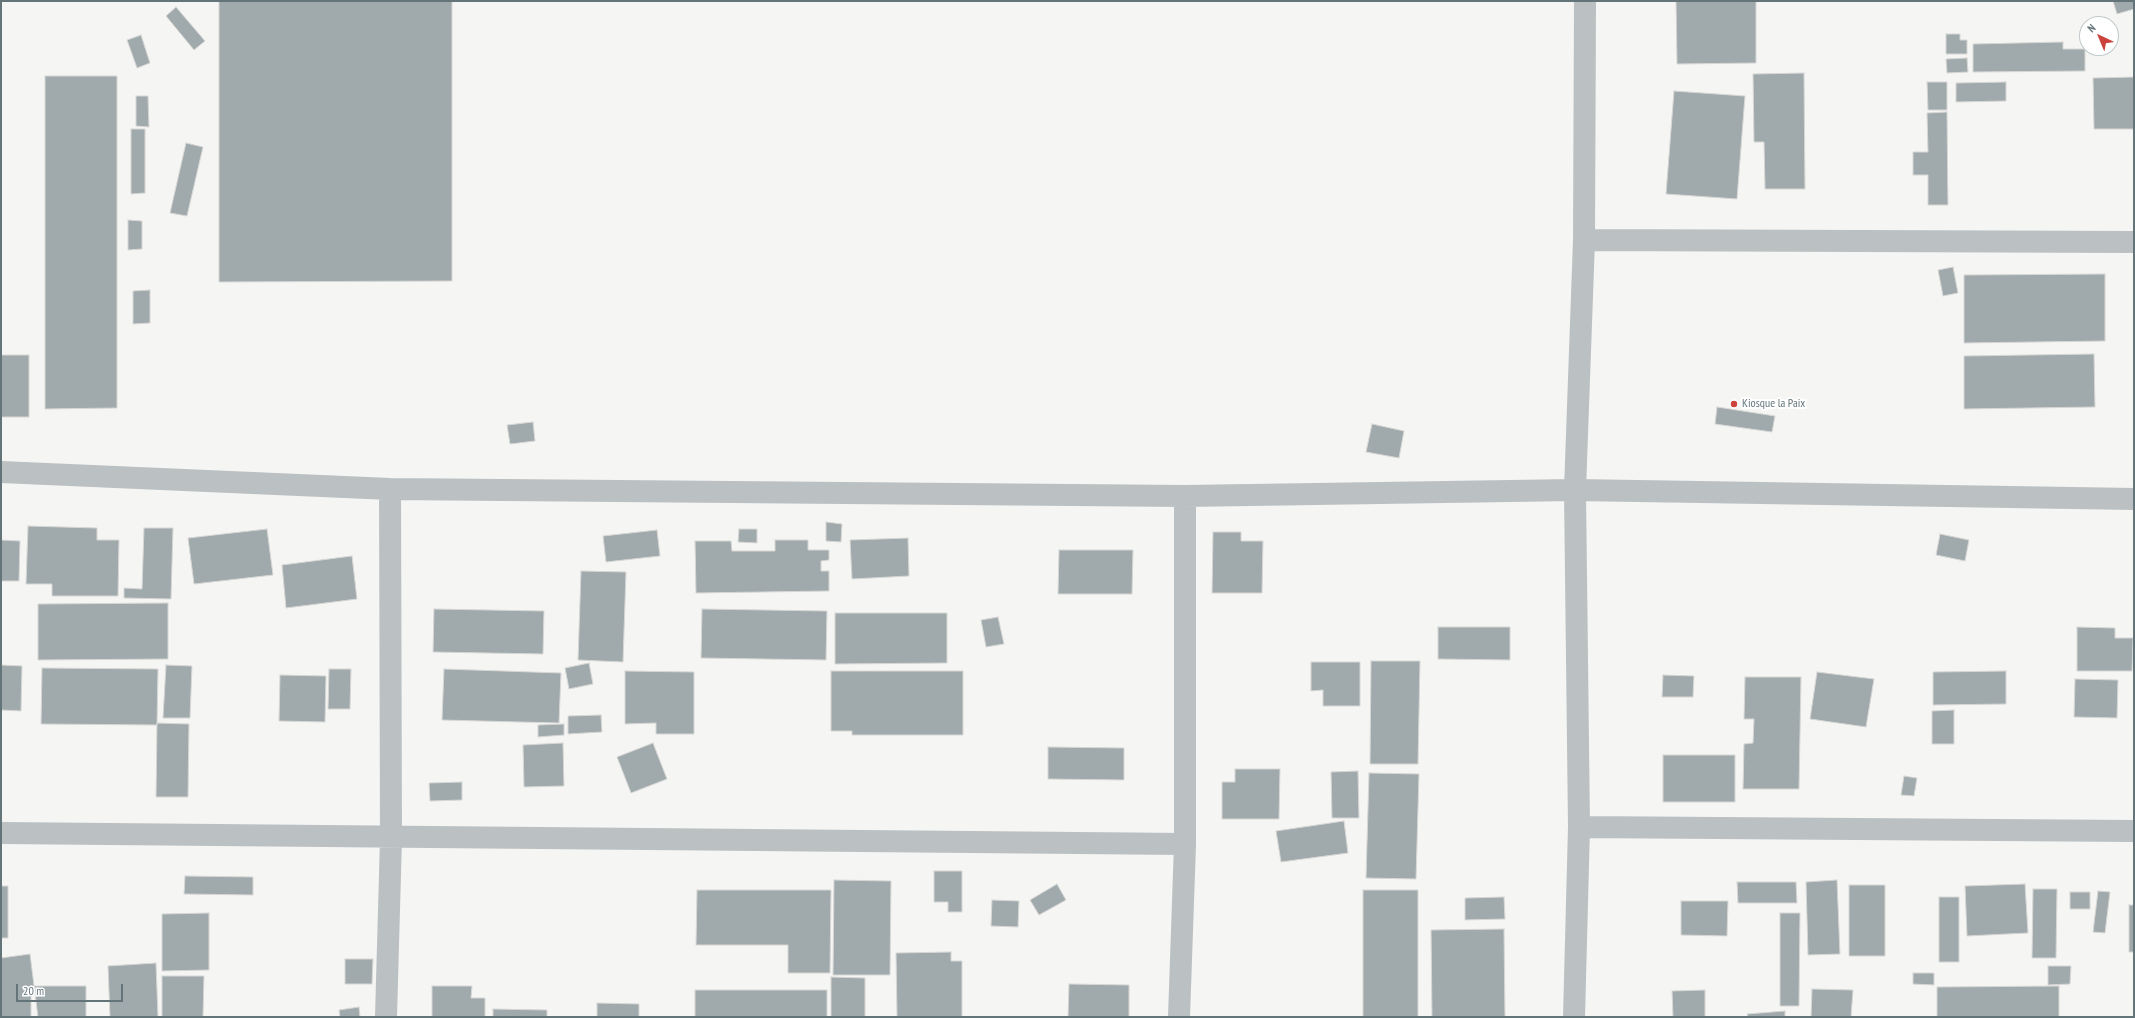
<!DOCTYPE html>
<html>
<head>
<meta charset="utf-8">
<style>
  body { margin:0 }
  #map { position:relative; width:2135px; height:1018px; overflow:hidden; background:#f5f5f3; font-family:"PT Sans Narrow",sans-serif }
  canvas { display:block }
  .frame { position:absolute; inset:0; border:2px solid #64757a; pointer-events:none }
  .north { position:absolute; left:2079px; top:16px; width:40px; height:40px; box-sizing:border-box; background:#fff; border:1px solid #c1c8ca; border-radius:50%; rotate:316deg; font-size:11px; font-weight:700; line-height:16px; text-align:center; color:#64757a }
  .north::after { content:''; display:block; margin:auto; width:14px; height:18px; background:#cc423c; clip-path:polygon(50% 0,100% 100%,50% 72%,0 100%) }
  .scale { position:absolute; left:16px; top:984px; width:107px; height:18px; box-sizing:border-box; border:2px solid #64757a; border-top:0; padding-left:5px; font-size:12px; line-height:14px; white-space:nowrap; color:#64757a; -webkit-text-stroke:3px #fff; paint-order:stroke }
</style>
</head>
<body>
<div id="map">
<canvas width="2135" height="1018"></canvas>
<div class="frame"></div>
<div class="north">N</div>
<div class="scale">20 m</div>
</div>
<script>
const c = document.querySelector('canvas').getContext('2d');
c.lineJoin = 'round';
function fill(path, color) { c.fillStyle = color; c.fill(path, 'evenodd'); }
const shape = rows => new Path2D(rows.map(r => 'M' + r).join(''));
function stroke(path, color, width, dash) { c.strokeStyle = color; c.lineWidth = width; c.lineCap = dash ? 'butt' : 'round'; c.setLineDash(dash || []); c.stroke(path); }
function label(font, color, halo, rows, align = 'center') {
  c.font = font + ' "PT Sans Narrow",sans-serif'; c.lineWidth = 4; c.setLineDash([]); c.textBaseline = 'middle'; c.strokeStyle = halo; c.fillStyle = color; for (const [text, x, y, turn = 0] of rows) {
    c.save(); c.translate(x, y); c.rotate((+turn || 0) * Math.PI / 180); c.textAlign = isNaN(turn) ? turn : align; if (halo) c.strokeText(text, 0, 0); c.fillText(text, 0, 0); c.restore();
  }
}
const building = shape([
  [219,1,452,1,452,281,219,282,219,1],
  [1676,1,1756,1,1756,63,1677,64,1676,1],
  [2113,1,2134,1,2134,9,2117,14,2113,1],
  [176,7,205,41,194,50,166,16,176,7],
  [1946,34,1960,34,1960,40,1967,40,1967,54,1946,54,1946,34],
  [141,35,150,63,137,68,127,40,141,35],
  [2063,42,2063,49,2085,49,2085,71,1973,72,1973,44,2063,42],
  [1967,58,1968,72,1947,73,1946,59,1967,58],
  [1804,73,1805,189,1765,189,1764,142,1754,142,1753,74,1804,73],
  [45,76,117,76,117,408,45,409,45,76],
  [2134,77,2134,129,2094,129,2093,78,2134,77],
  [1927,82,1947,82,1947,110,1928,110,1927,82],
  [2006,82,2006,101,1956,102,1956,83,2006,82],
  [1674,91,1745,96,1737,199,1666,194,1674,91],
  [136,96,148,96,149,127,136,126,136,96],
  [1947,112,1948,205,1928,205,1928,175,1913,175,1913,152,1928,152,1927,113,1947,112],
  [131,129,145,129,145,193,131,194,131,129],
  [186,143,203,147,187,216,170,213,186,143],
  [128,220,142,221,142,249,128,250,128,220],
  [1953,267,1958,293,1943,296,1938,270,1953,267],
  [2105,274,2105,341,1964,343,1964,275,2105,274],
  [150,290,150,323,133,324,133,291,150,290],
  [2094,354,2095,407,1964,409,1964,356,2094,354],
  [1,355,29,355,29,417,1,417,1,355],
  [1717,407,1775,416,1772,432,1715,424,1717,407],
  [533,422,535,441,510,444,507,425,533,422],
  [1372,424,1404,431,1399,458,1366,452,1372,424],
  [826,522,842,524,841,542,826,541,826,522],
  [28,526,97,528,97,540,119,540,118,596,52,596,52,584,26,584,28,526],
  [144,528,173,528,171,599,124,598,124,588,142,589,144,528],
  [267,529,273,575,194,584,188,538,267,529],
  [739,529,757,529,757,543,738,542,739,529],
  [657,530,660,556,606,562,603,536,657,530],
  [1213,532,1241,532,1241,541,1263,541,1262,593,1212,593,1213,532],
  [1940,534,1969,540,1965,561,1936,555,1940,534],
  [908,538,909,576,852,579,850,540,908,538],
  [1,540,20,541,19,581,1,581,1,540],
  [775,540,808,540,808,550,829,550,829,560,821,561,821,571,829,571,829,591,696,593,695,541,731,541,732,551,775,551,775,540],
  [1059,550,1133,550,1132,594,1058,594,1059,550],
  [352,556,357,599,286,608,282,565,352,556],
  [581,571,626,572,623,662,578,660,581,571],
  [168,603,168,659,38,660,38,604,168,603],
  [434,609,544,611,543,654,433,652,434,609],
  [702,609,827,611,826,660,701,658,702,609],
  [835,613,947,613,947,663,835,664,835,613],
  [998,617,1004,644,986,647,981,620,998,617],
  [1438,627,1510,627,1510,660,1438,659,1438,627],
  [2077,627,2115,628,2115,638,2133,638,2132,671,2077,671,2077,627],
  [1371,661,1420,661,1418,764,1370,764,1371,661],
  [1311,662,1360,662,1360,706,1323,706,1323,690,1311,691,1311,662],
  [589,663,593,684,569,689,565,668,589,663],
  [1,665,22,666,21,711,1,710,1,665],
  [166,665,192,666,190,718,163,718,166,665],
  [42,668,158,669,157,725,41,724,42,668],
  [329,669,351,669,350,709,328,709,329,669],
  [444,669,561,673,559,723,442,720,444,669],
  [625,671,694,672,694,734,656,734,656,723,625,724,625,671],
  [831,671,963,671,963,735,852,735,852,731,831,731,831,671],
  [2006,671,2006,704,1933,705,1933,672,2006,671],
  [1817,672,1874,679,1866,727,1810,719,1817,672],
  [280,675,326,676,325,722,279,721,280,675],
  [1663,675,1694,676,1693,697,1662,697,1663,675],
  [1745,677,1801,677,1799,789,1743,789,1744,744,1753,743,1754,719,1744,719,1745,677],
  [2075,679,2118,680,2117,718,2074,717,2075,679],
  [1954,710,1954,744,1932,744,1932,711,1954,710],
  [601,715,602,732,568,734,568,716,601,715],
  [157,723,189,724,188,797,156,797,157,723],
  [564,724,564,735,538,737,538,725,564,724],
  [563,743,564,786,524,787,523,745,563,743],
  [653,743,667,779,631,793,617,757,653,743],
  [1048,747,1124,748,1124,780,1048,779,1048,747],
  [1663,755,1735,755,1735,802,1663,802,1663,755],
  [1235,769,1280,769,1279,819,1222,819,1222,782,1235,782,1235,769],
  [1358,771,1359,818,1332,818,1331,772,1358,771],
  [1369,773,1419,774,1416,879,1366,878,1369,773],
  [1904,776,1917,778,1914,796,1901,795,1904,776],
  [462,782,462,800,430,801,429,783,462,782],
  [1344,821,1348,853,1281,862,1276,831,1344,821],
  [934,871,962,871,962,912,948,912,948,902,934,902,934,871],
  [185,876,253,877,253,895,184,894,185,876],
  [834,880,891,881,890,975,833,975,834,880],
  [1837,880,1840,954,1808,955,1806,882,1837,880],
  [1737,882,1796,882,1797,903,1738,903,1737,882],
  [1057,884,1066,900,1039,915,1030,900,1057,884],
  [2025,884,2028,933,1967,936,1965,886,2025,884],
  [1849,885,1885,885,1885,956,1849,956,1849,885],
  [1,886,8,886,8,938,1,938,1,886],
  [2033,889,2057,889,2056,958,2032,958,2033,889],
  [697,890,831,890,830,973,788,973,788,945,696,945,697,890],
  [1363,890,1418,890,1418,1017,1363,1017,1363,890],
  [2098,891,2110,892,2105,933,2093,932,2098,891],
  [2070,892,2090,892,2090,909,2070,909,2070,892],
  [1504,897,1505,919,1465,920,1465,898,1504,897],
  [1939,897,1959,897,1959,962,1939,962,1939,897],
  [992,900,1019,901,1018,927,991,926,992,900],
  [1681,901,1728,901,1727,936,1681,935,1681,901],
  [2129,905,2134,905,2134,952,2129,952,2129,905],
  [209,913,209,970,162,971,162,914,209,913],
  [1780,913,1800,913,1799,1006,1780,1006,1780,913],
  [1504,929,1505,1017,1432,1017,1431,930,1504,929],
  [951,952,951,961,962,961,962,1017,897,1017,896,953,951,952],
  [30,954,38,1017,1,1017,1,958,30,954],
  [345,959,373,959,372,984,345,984,345,959],
  [156,963,158,1017,110,1017,108,966,156,963],
  [2048,966,2071,966,2070,984,2048,985,2048,966],
  [1913,973,1934,973,1934,985,1913,984,1913,973],
  [162,976,204,976,203,1017,162,1017,162,976],
  [831,977,865,978,865,1017,831,1017,831,977],
  [1069,984,1129,985,1129,1017,1068,1017,1069,984],
  [31,986,86,986,86,1017,31,1017,31,986],
  [432,986,472,986,471,998,485,998,485,1017,432,1017,432,986],
  [2059,986,2059,1017,1937,1017,1937,987,2059,986],
  [1812,989,1853,990,1851,1017,1811,1017,1812,989],
  [695,990,827,990,827,1017,695,1017,695,990],
  [1705,990,1705,1017,1673,1017,1672,991,1705,990],
  [597,1003,639,1004,639,1017,597,1017,597,1003],
  [359,1007,360,1017,340,1017,339,1010,359,1007],
  [493,1009,547,1010,547,1017,493,1017,493,1009],
  [1785,1011,1785,1017,1748,1017,1747,1014,1785,1011]
]);
fill(building, '#a0aaad');
stroke(building, '#d7d6d5', 1);
stroke(shape([
  [1584,240,2134,242],
  [1,472,390,489,1185,496,1575,490,2134,499],
  [1579,827,2134,831],
  [1,833,1185,844],
  [386,1017,391,838,390,489],
  [1179,1017,1185,844,1185,496],
  [1574,1017,1579,827,1575,490,1584,240,1585,1]
]), '#bbc0c2', 22);
for (const [x, y, r, color] of [
  [1734,404,4,"#cc423c"]
]) { const dot = new Path2D(); dot.arc(x, y, r, 0, 2 * Math.PI); c.fillStyle = color; c.fill(dot); stroke(dot, '#fff', 1.5); }
label('12px', '#64757a', '#fff', [
  ["Kiosque la Paix",1742,404]
], 'left');
</script>
</body>
</html>
